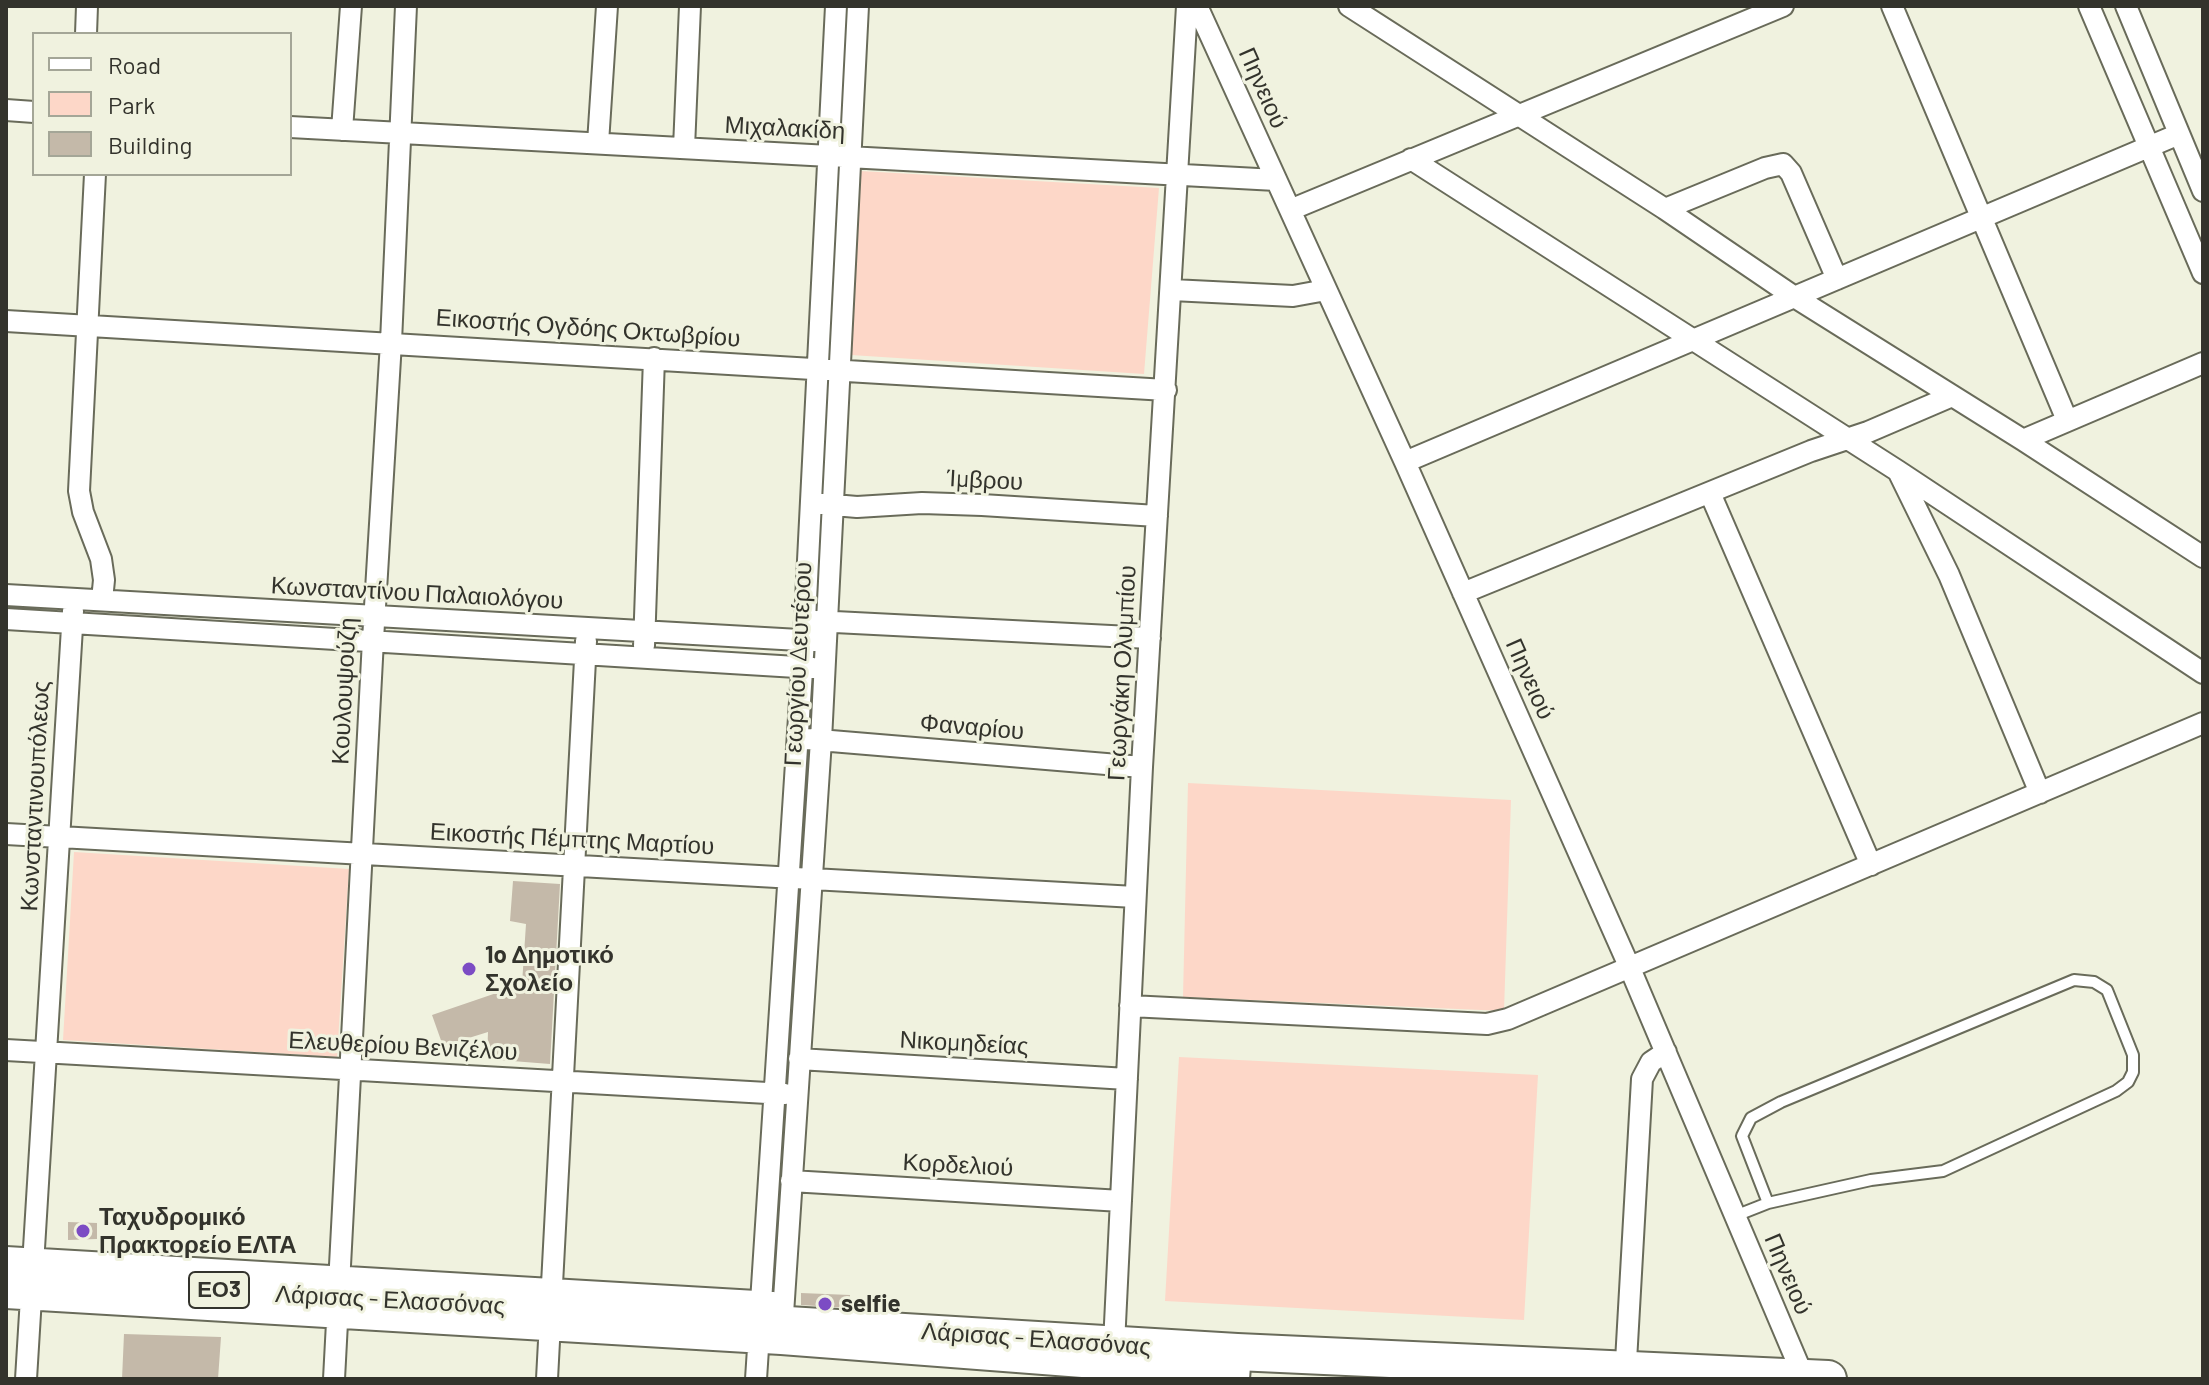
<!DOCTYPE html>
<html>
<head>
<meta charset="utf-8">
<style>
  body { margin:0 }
  #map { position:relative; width:2209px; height:1385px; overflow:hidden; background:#f0f2df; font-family:Barlow,sans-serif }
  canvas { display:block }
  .frame { position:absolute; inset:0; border:8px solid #33332c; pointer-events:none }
  .legend { position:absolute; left:32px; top:32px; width:260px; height:144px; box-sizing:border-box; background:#f0f2df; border:2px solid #a4a697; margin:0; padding:10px 14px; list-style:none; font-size:24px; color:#33332c }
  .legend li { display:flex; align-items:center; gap:16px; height:40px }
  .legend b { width:40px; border:2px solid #a4a697 }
</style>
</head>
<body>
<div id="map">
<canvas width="2209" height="1385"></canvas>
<div class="frame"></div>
<ul class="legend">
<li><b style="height:10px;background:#fff"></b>Road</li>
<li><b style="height:22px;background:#fdd7c8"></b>Park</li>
<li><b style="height:22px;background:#c4b9a9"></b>Building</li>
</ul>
</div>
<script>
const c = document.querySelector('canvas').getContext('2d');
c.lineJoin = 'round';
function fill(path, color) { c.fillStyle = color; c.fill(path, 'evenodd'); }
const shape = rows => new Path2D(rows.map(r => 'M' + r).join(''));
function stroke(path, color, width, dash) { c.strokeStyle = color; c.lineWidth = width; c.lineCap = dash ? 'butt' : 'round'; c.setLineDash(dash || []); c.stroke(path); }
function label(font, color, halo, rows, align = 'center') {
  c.font = font + ' Barlow,sans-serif'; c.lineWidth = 6; c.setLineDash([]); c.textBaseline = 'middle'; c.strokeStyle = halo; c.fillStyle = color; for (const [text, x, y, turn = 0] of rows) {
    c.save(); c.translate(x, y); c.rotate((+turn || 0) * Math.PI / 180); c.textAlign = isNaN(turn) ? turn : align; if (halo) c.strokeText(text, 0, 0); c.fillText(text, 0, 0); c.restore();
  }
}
fill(shape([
  [860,171,1159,188,1144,374,851,355],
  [1188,783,1511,800,1504,1011,1183,997],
  [74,852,349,869,337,1057,63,1040],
  [1179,1057,1538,1075,1524,1320,1165,1301]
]), '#fdd7c8');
fill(shape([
  [513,881,560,884,550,1064,487,1059,488,1032,443,1046,432,1015,514,987,514,984,522,984,526,924,510,921],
  [68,1222,97,1223,97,1239,68,1240],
  [801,1293,850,1295,850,1308,801,1305],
  [124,1334,221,1337,218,1379,122,1379]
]), '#c4b9a9');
const lane = shape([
  [1735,1216,1768,1203,1871,1180,1943,1171,2116,1091,2128,1082,2133,1072,2133,1055,2107,990,2094,982,2074,980,1781,1102,1751,1118,1742,1136,1768,1203]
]);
const street = shape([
  [1197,6,1405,462,1629,966,1804,1378],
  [1349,6,1665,209,1793,296,2023,440,2203,557],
  [1892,6,2067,420],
  [2089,6,2203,273],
  [2126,6,2203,191],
  [86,34,87,6],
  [6,110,34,112],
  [290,127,1276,180],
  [342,130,351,6],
  [598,143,607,6],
  [684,148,690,6],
  [1411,159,1898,471,2203,673],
  [95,174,79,491,83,512,101,559,104,580,102,600],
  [1665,209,1765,168,1783,164,1791,173,1837,279],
  [1290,210,1783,6],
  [1172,290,1293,296,1326,290],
  [6,321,1166,390],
  [2023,440,2203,363],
  [1405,462,2179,134],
  [1898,471,1949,575,2040,793],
  [1710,493,1871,865],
  [822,504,857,507,922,503,982,505,1157,516],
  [1463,593,1811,451,1868,432,1952,396],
  [6,595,817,641],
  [6,619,813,668],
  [815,621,1150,638],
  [644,646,654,358],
  [807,739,1142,767],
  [6,834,1135,897],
  [1130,1006,1487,1024,1508,1019,2203,723],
  [6,1050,785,1094],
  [799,1059,1127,1079],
  [791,1181,1121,1201],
  [6,1257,773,1302],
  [6,1298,781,1344,1239,1379],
  [781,1344,821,740,858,6],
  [1114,1344,1142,767,1187,6],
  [26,1379,73,611],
  [334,1379,373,640,391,342,406,6],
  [547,1379,586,641],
  [756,1379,804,640,836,6],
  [1625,1379,1642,1079,1651,1062,1666,1052]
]);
const secondary = shape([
  [1235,1379,1237,1352]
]);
const highway = shape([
  [6,1278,1237,1352,1828,1379]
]);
stroke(lane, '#696b5a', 14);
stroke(street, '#696b5a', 24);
stroke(secondary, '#696b5a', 32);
stroke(highway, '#696b5a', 40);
stroke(lane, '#fff', 10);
stroke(street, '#fff', 20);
stroke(secondary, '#fff', 28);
stroke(highway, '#fff', 36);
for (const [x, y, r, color] of [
  [469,969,8,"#7c4cc4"],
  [83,1231,8,"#7c4cc4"],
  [825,1304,8,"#7c4cc4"]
]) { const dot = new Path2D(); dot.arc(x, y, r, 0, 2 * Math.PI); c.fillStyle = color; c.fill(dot); stroke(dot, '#f0f2df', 3); }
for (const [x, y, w] of [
  [219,1290,60]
]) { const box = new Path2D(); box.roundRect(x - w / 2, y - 18, w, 36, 6); c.fillStyle = '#f0f2df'; c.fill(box); stroke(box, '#33332c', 2); }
label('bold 22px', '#33332c', null, [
  ["ΕΟ3",219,1290]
]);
label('24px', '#33332c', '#f0f2df', [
  ["Πηνειού",1263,88,66],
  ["Μιχαλακίδη",785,128,3],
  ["Εικοστής Ογδόης Οκτωβρίου",588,328,4],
  ["Ίμβρου",985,480,3],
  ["Κωνσταντίνου Παλαιολόγου",417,593,3],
  ["Γεωργίου Δευτέρου",798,664,-87],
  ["Γεωργάκη Ολυμπίου",1122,673,-87],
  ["Πηνειού",1530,679,66],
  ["Κουλουψούζη",344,691,-87],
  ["Φαναρίου",972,727,5],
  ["Κωνσταντινουπόλεως",35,796,-87],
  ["Εικοστής Πέμπτης Μαρτίου",572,839,3],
  ["Νικομηδείας",964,1043,3],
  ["Ελευθερίου Βενιζέλου",403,1046,3],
  ["Κορδελιού",958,1165,3],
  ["Πηνειού",1788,1274,67],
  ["Λάρισας - Ελασσόνας",390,1300,3],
  ["Λάρισας - Ελασσόνας",1036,1339,4]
]);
label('bold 24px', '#33332c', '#f0f2df', [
  ["1o Δημοτικό",485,955],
  ["Σχολείο",485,983],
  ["Ταχυδρομικό",99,1217],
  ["Πρακτορείο ΕΛΤΑ",99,1245],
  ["selfie",841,1304]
], 'left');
</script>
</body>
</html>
